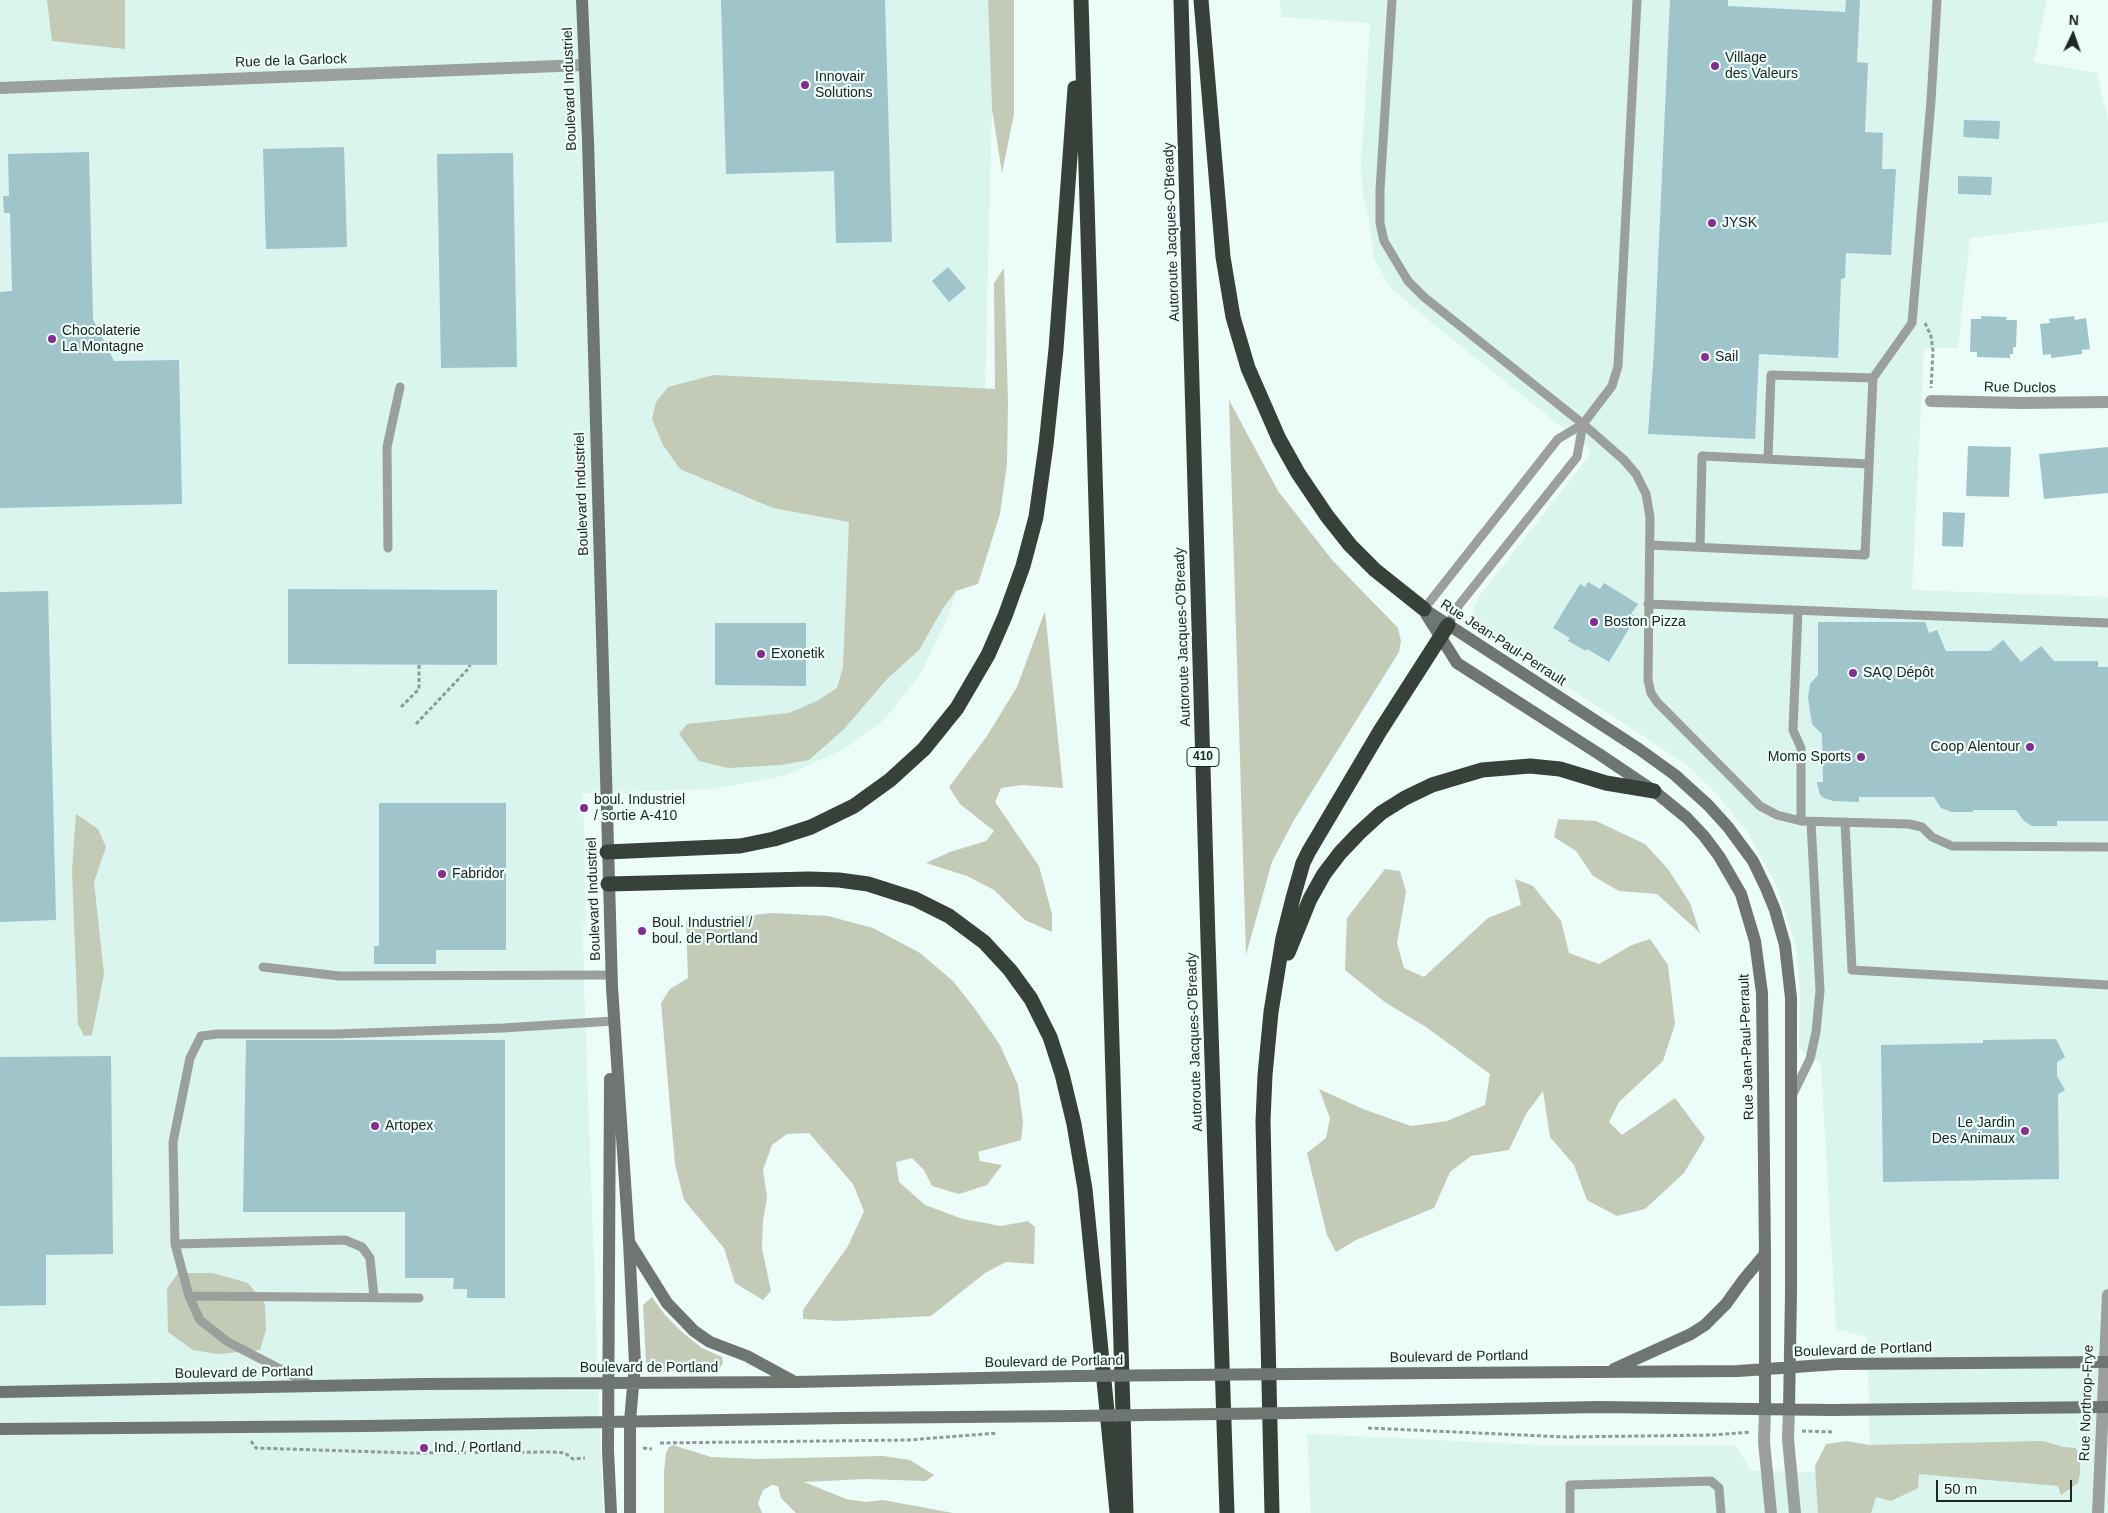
<!DOCTYPE html>
<html>
<head>
<meta charset="utf-8">
<style>
  body { margin:0 }
  #map { position:relative; width:2108px; height:1513px; overflow:hidden; background:#ecfcf9; font-family:Helvetica,sans-serif }
  canvas { display:block }
  .north { position:absolute; left:2048px; top:10px; width:50px; height:50px; -webkit-text-stroke:4px #ecfcf9; paint-order:stroke; rotate:3deg; font-size:14px; font-weight:700; line-height:20px; text-align:center; color:#202624 }
  .north::after { content:''; display:block; margin:auto; width:18px; height:22px; background:#202624; clip-path:polygon(50% 0,100% 100%,50% 72%,0 100%) }
  .scale { position:absolute; left:1936px; top:1480px; width:136px; height:22px; box-sizing:border-box; border:2px solid #202624; border-top:0; padding-left:6px; font-size:15px; line-height:18px; white-space:nowrap; color:#202624; -webkit-text-stroke:4px #ecfcf9; paint-order:stroke }
</style>
</head>
<body>
<div id="map">
<canvas width="2108" height="1513"></canvas>
<div class="north">N</div>
<div class="scale">50 m</div>
</div>
<script>
const c = document.querySelector('canvas').getContext('2d');
c.lineJoin = 'round';
function fill(path, color) { c.fillStyle = color; c.fill(path, 'evenodd'); }
const shape = rows => new Path2D(rows.map(r => 'M' + r).join(''));
function stroke(path, color, width, dash) { c.strokeStyle = color; c.lineWidth = width; c.lineCap = dash ? 'butt' : 'round'; c.setLineDash(dash || []); c.stroke(path); }
function label(font, color, halo, rows, align = 'center') {
  c.font = font + ' Helvetica,sans-serif'; c.lineWidth = 4.5; c.setLineDash([]); c.textBaseline = 'middle'; c.strokeStyle = halo; c.fillStyle = color; for (const [text, x, y, turn = 0] of rows) {
    c.save(); c.translate(x, y); c.rotate((+turn || 0) * Math.PI / 180); c.textAlign = isNaN(turn) ? turn : align; if (halo) c.strokeText(text, 0, 0); c.fillText(text, 0, 0); c.restore();
  }
}
fill(shape([
  [0,0,988,0,992,109,985,388,979,498,965,566,947,619,921,673,885,719,846,748,787,775,714,789,583,793,586,923,583,924,584,985,603,1513,0,1513],
  [1280,0,2047,0,2034,62,2097,73,2108,120,2108,222,1970,238,1958,348,1924,348,1912,590,2108,597,2108,1513,1311,1513,1307,1434,1563,1446,1736,1446,1751,1471,1820,1472,1870,1448,1867,1337,1836,1329,1821,1065,1799,1048,1800,991,1795,943,1776,884,1748,833,1717,794,1686,764,1482,631,1475,620,1474,607,1480,595,1591,454,1588,448,1431,322,1390,287,1374,258,1370,224,1363,195,1361,164,1370,23,1281,17]
]), '#daf4ee');
fill(shape([
  [47,0,125,0,125,49,52,41],
  [988,0,1014,0,1014,114,1002,173,992,109],
  [1004,268,1008,401,1007,464,1000,514,978,584,956,591,943,608,919,650,887,679,844,729,809,760,781,765,728,768,699,761,679,734,687,724,789,713,817,701,837,688,843,667,849,522,773,508,680,469,663,445,652,419,656,402,668,387,713,375,995,389,994,283],
  [1229,400,1278,491,1333,561,1398,628,1401,641,1399,652,1294,820,1272,862,1246,955],
  [1045,611,1063,788,1022,785,1001,788,995,802,1039,866,1052,914,1052,932,1025,920,994,890,967,876,926,863,950,852,986,841,994,831,960,804,949,787,987,736,1017,687],
  [76,814,98,829,106,847,94,882,104,974,92,1035,84,1036,78,1024,72,870],
  [1558,819,1596,821,1645,844,1668,869,1690,903,1700,933,1657,894,1619,891,1593,876,1576,851,1554,837],
  [1385,869,1400,871,1406,892,1397,943,1404,968,1424,977,1488,918,1521,905,1515,879,1533,886,1561,921,1569,953,1599,964,1632,945,1650,939,1668,965,1675,1024,1663,1061,1619,1102,1609,1122,1622,1135,1675,1098,1705,1138,1684,1173,1645,1209,1617,1216,1587,1200,1574,1165,1550,1137,1543,1091,1526,1114,1509,1150,1471,1156,1450,1172,1434,1208,1356,1240,1336,1252,1327,1235,1307,1153,1326,1138,1330,1118,1319,1089,1363,1109,1411,1126,1447,1121,1485,1105,1490,1074,1426,1027,1386,1003,1345,970,1347,918],
  [773,913,828,916,873,928,920,953,953,981,975,1009,1000,1045,1018,1085,1023,1122,1021,1140,978,1152,980,1161,1002,1165,987,1185,959,1194,932,1186,924,1170,912,1158,896,1162,899,1182,925,1205,963,1219,1001,1226,1028,1221,1035,1227,1034,1264,1006,1262,985,1273,931,1316,839,1321,803,1319,803,1310,848,1246,864,1211,853,1184,809,1133,787,1134,772,1145,763,1170,767,1197,763,1221,762,1248,771,1291,763,1300,735,1283,724,1248,684,1200,675,1164,661,1003,670,989,688,978,686,921],
  [178,1273,212,1273,248,1283,265,1304,266,1330,260,1350,218,1354,193,1350,168,1332,167,1289],
  [652,1297,665,1315,683,1333,702,1348,722,1357,723,1363,719,1369,655,1372,649,1369,646,1363,643,1305],
  [1847,1441,1869,1445,2043,1441,2064,1447,2076,1448,2080,1460,2080,1473,2078,1483,2061,1495,2058,1486,1919,1474,1918,1488,1891,1501,1876,1497,1871,1513,1818,1513,1815,1466,1826,1444],
  [673,1445,711,1457,757,1459,883,1456,910,1460,934,1475,926,1481,865,1479,804,1482,846,1499,866,1502,883,1500,953,1513,796,1513,781,1498,778,1486,772,1485,763,1490,758,1503,762,1513,664,1513,664,1472,666,1453,669,1447]
]), '#c3cab6');
fill(shape([
  [721,0,885,0,892,242,836,243,834,171,726,174],
  [1670,0,1728,0,1728,6,1845,12,1846,0,1860,0,1857,62,1868,63,1865,132,1883,133,1882,169,1896,169,1891,255,1846,253,1845,278,1841,279,1838,358,1759,354,1755,439,1648,434,1654,350],
  [1964,120,2000,121,1999,139,1963,137],
  [344,147,347,247,266,249,263,149],
  [89,152,93,319,114,361,179,360,182,504,0,508,0,292,12,291,10,213,4,213,3,196,9,196,8,154],
  [513,153,517,367,441,368,437,154],
  [1958,176,1992,177,1991,195,1958,194],
  [948,267,966,288,949,302,932,281],
  [1981,316,2007,317,2006,320,2017,320,2016,347,2013,347,2013,354,2010,354,2010,358,1977,357,1977,352,1970,352,1971,319,1981,319],
  [2074,316,2075,320,2086,318,2090,349,2082,350,2082,354,2051,358,2051,354,2043,355,2040,324,2050,323,2049,319],
  [1968,446,2011,447,2009,497,1966,496],
  [2108,447,2108,493,2044,499,2039,454],
  [1943,512,1965,513,1963,547,1942,546],
  [1588,582,1600,589,1604,583,1638,604,1631,614,1636,617,1609,662,1587,649,1586,651,1568,641,1570,638,1553,628,1580,584,1585,587],
  [288,589,497,590,497,665,288,664],
  [48,591,56,920,0,922,0,592],
  [1818,622,1925,622,1929,633,1937,630,1946,651,1990,651,2003,640,2021,662,2041,646,2054,661,2098,661,2098,667,2108,667,2108,821,2057,821,2057,826,2032,826,2024,821,2016,810,1973,810,1973,812,1952,812,1941,808,1934,797,1859,797,1859,802,1833,801,1824,798,1820,795,1817,782,1823,782,1822,734,1812,724,1808,698,1810,684,1818,675],
  [715,623,806,623,806,686,715,685],
  [379,803,506,803,506,950,436,950,436,964,374,964,374,946,379,946],
  [2056,1039,2065,1057,2057,1062,2057,1076,2065,1090,2058,1094,2059,1179,1883,1182,1881,1045,1983,1043,1983,1040],
  [246,1040,505,1040,505,1298,467,1298,467,1289,453,1289,454,1278,405,1278,405,1212,243,1212],
  [111,1056,113,1254,46,1255,46,1305,0,1306,0,1057]
]), '#9fc4ca');
stroke(shape([
  [1925,323,1931,336,1933,351,1931,388],
  [401,707,419,689,419,664],
  [416,724,469,668,470,665],
  [1368,1428,1566,1437,1713,1435,1751,1432],
  [1802,1431,1833,1432],
  [251,1441,256,1448,411,1453,553,1452,565,1453,573,1459,585,1458],
  [660,1443,909,1440,997,1433],
  [643,1448,652,1449]
]), '#909b99', 3, [4, 2.5]);
stroke(shape([
  [1392,0,1380,190,1380,223,1384,241,1408,281,1424,297,1583,424,1624,460,1636,474,1646,494,1650,517,1648,680,1651,693,1657,702,1760,806,1777,815,1801,821,1909,824,1922,827,1932,837,1952,846,2108,847],
  [1768,459,1771,375,1873,378],
  [1650,545,1865,555,1873,378,1912,323,1931,101,1937,0],
  [1700,547,1702,456,1869,464],
  [388,548,387,447,400,387],
  [1648,604,2108,623],
  [1424,609,1558,439,1583,424,1612,386,1618,366,1637,0],
  [1798,611,1793,730,1801,748,1801,821],
  [1448,625,1459,605,1577,457,1583,424],
  [1845,822,1852,970,2108,985],
  [263,967,339,976,611,975],
  [1793,1094,1810,1059,1816,1032,1820,991,1811,822],
  [175,1244,345,1240,362,1247,370,1258,374,1297],
  [189,1296,419,1298],
  [311,1385,228,1342,200,1320,189,1296,175,1244,173,1142,190,1058,201,1036,218,1034,336,1034,503,1028,613,1021],
  [1570,1513,1570,1485,1711,1481,1719,1488,1721,1513]
]), '#9ba09c', 9);
stroke(shape([
  [0,88,584,65],
  [1931,401,2021,403,2108,402],
  [1765,1409,1764,1442,1771,1513],
  [1789,1409,1788,1439,1795,1513],
  [2098,1513,2108,1295]
]), '#9ba09c', 12);
stroke(shape([
  [582,0,588,141,612,987,629,1242,635,1363,630,1421,630,1513],
  [1424,609,1639,749,1675,775,1708,805,1728,827,1753,861,1766,888,1775,910,1785,945,1791,998,1791,1294,1789,1409],
  [1426,614,1457,663,1599,754,1654,791,1687,818,1704,836,1719,856,1741,894,1755,941,1762,993,1765,1254,1765,1409],
  [610,1079,608,1451,611,1513],
  [629,1242,667,1303,694,1331,710,1342,747,1356,793,1381],
  [1614,1369,1691,1334,1705,1325,1726,1304,1744,1279,1765,1254],
  [1293,1374,1738,1371,1838,1364,2108,1362],
  [0,1392,423,1384,796,1382,1075,1376],
  [1293,1413,1598,1407,1831,1410,2108,1407],
  [0,1429,366,1426,844,1418,1074,1416]
]), '#6f7671', 12);
stroke(shape([
  [1081,0,1126,1513],
  [1181,0,1208,940,1227,1513],
  [1201,0,1223,257,1233,317,1248,368,1279,439,1298,473,1327,516,1350,545,1375,570,1424,609],
  [607,852,740,846,774,839,811,827,854,806,890,780,924,749,957,708,988,655,1005,616,1023,566,1036,517,1046,445,1056,349,1075,88],
  [608,884,809,879,839,880,868,884,915,899,949,916,984,942,1010,970,1031,999,1050,1037,1062,1074,1074,1124,1085,1189,1117,1512],
  [1288,953,1310,899,1324,874,1340,853,1359,833,1381,813,1405,798,1432,785,1482,770,1530,766,1560,769,1606,783,1654,791],
  [1272,1513,1263,1121,1265,1075,1271,1012,1283,938,1293,898,1303,863,1309,851,1380,731,1448,625]
]), '#374039', 15);
stroke(shape([
  [1075,1376,1293,1374],
  [1074,1416,1293,1413]
]), '#6f7671', 12);
for (const [x, y, r, color] of [
  [1715,66,5,"#862c97"],
  [805,85,5,"#862c97"],
  [1712,223,5,"#862c97"],
  [52,339,5,"#862c97"],
  [1705,357,5,"#862c97"],
  [1594,622,5,"#862c97"],
  [761,654,5,"#862c97"],
  [1853,673,5,"#862c97"],
  [2030,747,5,"#862c97"],
  [1861,757,5,"#862c97"],
  [584,808,5,"#862c97"],
  [442,874,5,"#862c97"],
  [642,931,5,"#862c97"],
  [375,1126,5,"#862c97"],
  [2025,1131,5,"#862c97"],
  [424,1448,5,"#862c97"]
]) { const dot = new Path2D(); dot.arc(x, y, r, 0, 2 * Math.PI); c.fillStyle = color; c.fill(dot); stroke(dot, '#ecfcf9', 2); }
for (const [x, y, w] of [
  [1203,757,32]
]) { const box = new Path2D(); box.roundRect(x - w / 2, y - 9.5, w, 19, 4); c.fillStyle = '#ecfcf9'; c.fill(box); stroke(box, '#202624', 1); }
label('bold 12px', '#202624', null, [
  ["410",1203,757]
]);
label('14px', '#202624', '#ecfcf9', [
  ["Village",1725,58],
  ["des Valeurs",1725,74],
  ["Innovair",815,77],
  ["Solutions",815,93],
  ["JYSK",1722,223],
  ["Chocolaterie",62,331],
  ["La Montagne",62,347],
  ["Sail",1715,357],
  ["Boston Pizza",1604,622],
  ["Exonetik",771,654],
  ["SAQ Dépôt",1863,673],
  ["Coop Alentour",2020,747,"right"],
  ["Momo Sports",1851,757,"right"],
  ["boul. Industriel",594,800],
  ["/ sortie A-410",594,816],
  ["Fabridor",452,874],
  ["Boul. Industriel /",652,923],
  ["boul. de Portland",652,939],
  ["Le Jardin",2015,1123,"right"],
  ["Des Animaux",2015,1139,"right"],
  ["Artopex",385,1126],
  ["Ind. / Portland",434,1448]
], 'left');
label('14px', '#202624', '#ecfcf9', [
  ["Rue de la Garlock",291,61,-2],
  ["Boulevard Industriel",570,89,-92],
  ["Autoroute Jacques-O'Bready",1172,232,-92],
  ["Rue Duclos",2020,388,1],
  ["Boulevard Industriel",582,494,-92],
  ["Autoroute Jacques-O'Bready",1183,637,-92],
  ["Rue Jean-Paul-Perrault",1503,643,33],
  ["Boulevard Industriel",594,899,-92],
  ["Autoroute Jacques-O'Bready",1195,1042,-92],
  ["Rue Jean-Paul-Perrault",1747,1047,-92],
  ["Boulevard de Portland",1863,1350,-2],
  ["Boulevard de Portland",1459,1357,-1],
  ["Boulevard de Portland",1054,1362,-1],
  ["Boulevard de Portland",649,1368],
  ["Boulevard de Portland",244,1373,-1],
  ["Rue Northrop-Frye",2087,1403,-88]
]);
</script>
</body>
</html>
